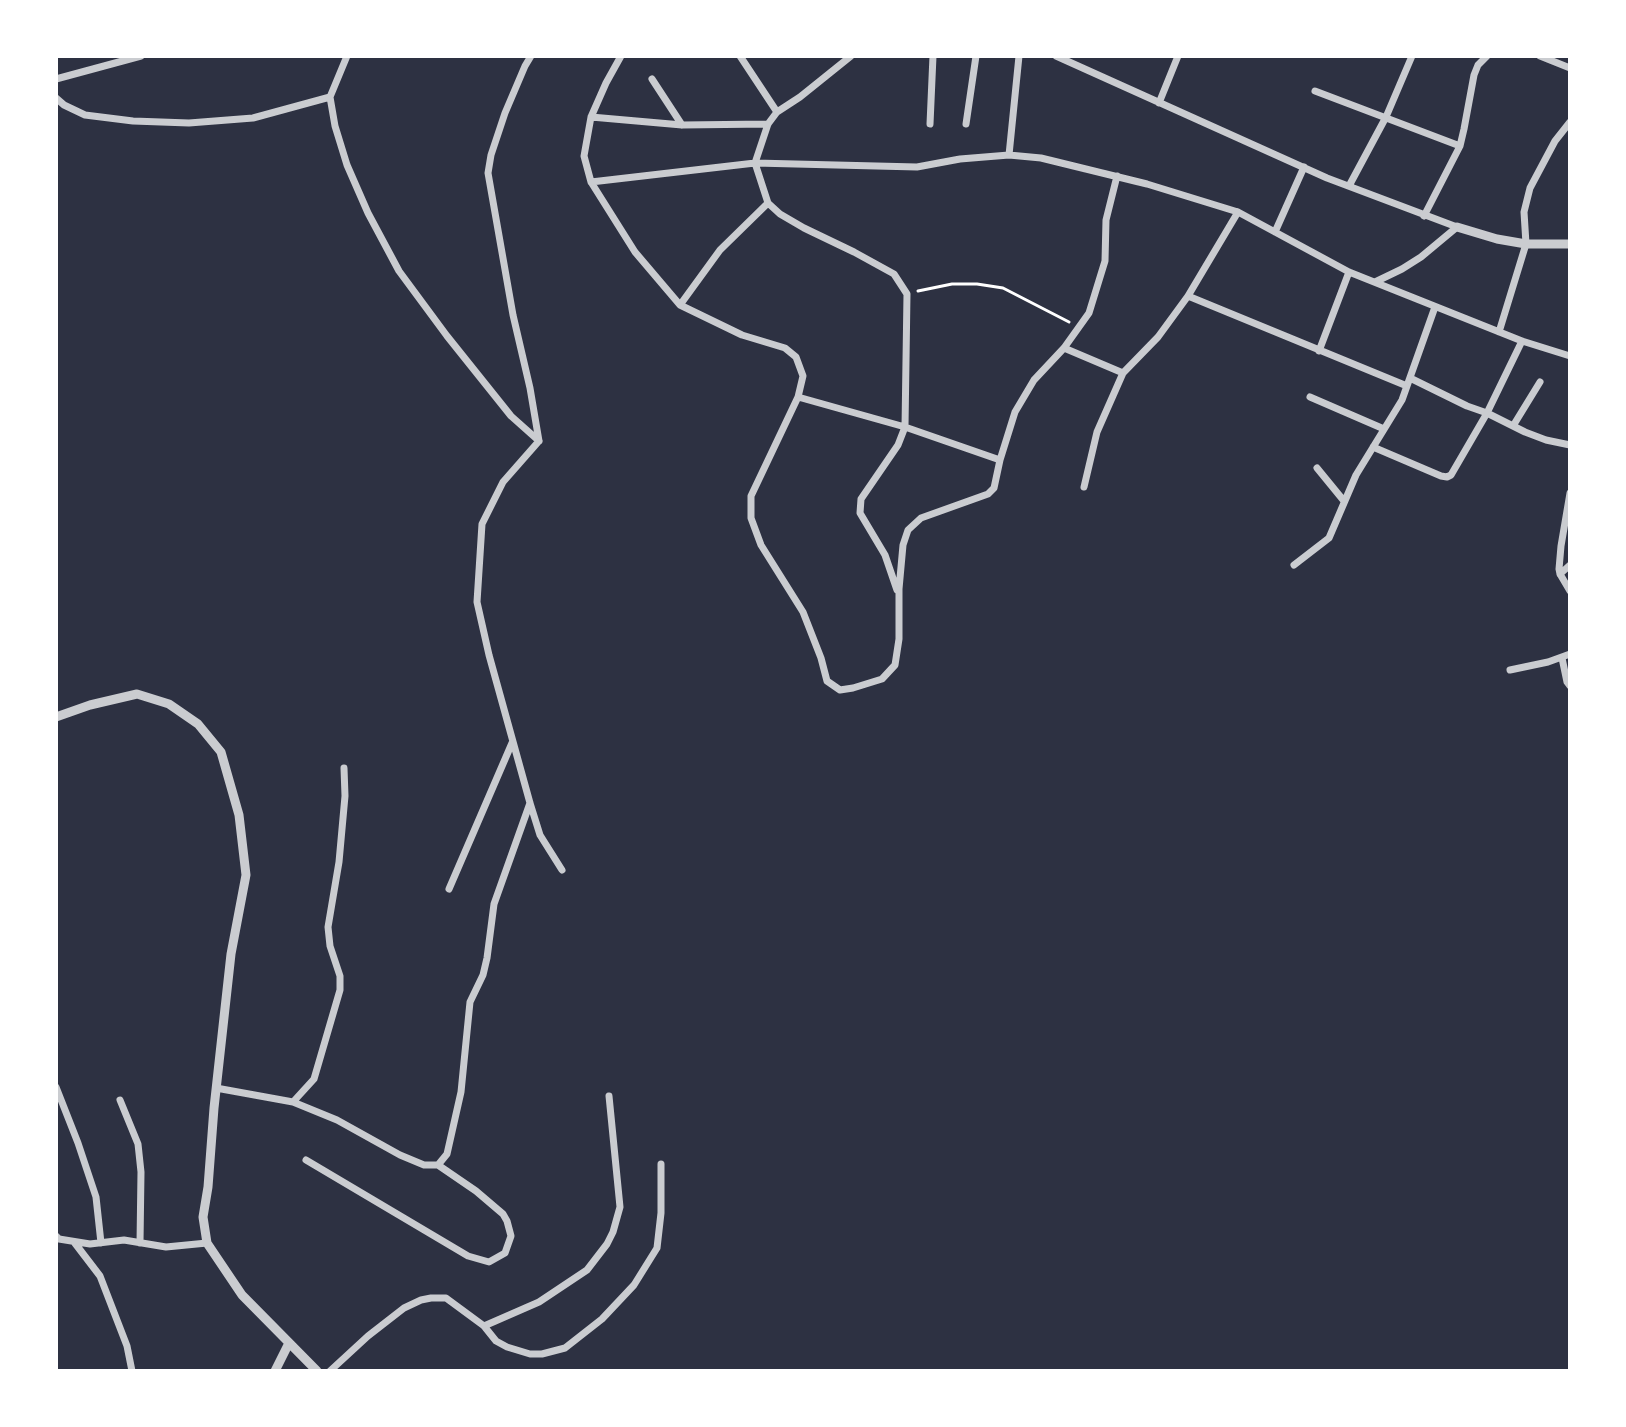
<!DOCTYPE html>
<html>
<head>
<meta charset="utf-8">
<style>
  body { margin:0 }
  #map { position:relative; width:1626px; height:1427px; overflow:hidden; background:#2d3142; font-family:"Roboto Serif",serif }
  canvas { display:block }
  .frame { position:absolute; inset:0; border:58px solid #fff; pointer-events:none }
</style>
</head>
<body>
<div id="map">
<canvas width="1626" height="1427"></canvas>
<div class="frame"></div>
</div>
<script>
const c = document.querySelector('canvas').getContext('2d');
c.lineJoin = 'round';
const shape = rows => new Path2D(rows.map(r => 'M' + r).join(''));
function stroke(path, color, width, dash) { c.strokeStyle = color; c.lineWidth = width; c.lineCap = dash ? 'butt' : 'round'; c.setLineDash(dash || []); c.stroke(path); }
stroke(shape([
  [918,291,952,284,977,284,1003,288,1069,322]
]), '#fff', 3);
stroke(shape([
  [347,56,330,97,335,126,347,165,368,213,399,271,447,336,511,416,539,441],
  [531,56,525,66,505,113,491,155,488,173,513,315,530,388,539,441],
  [621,56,606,83,591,117,584,156,591,182,635,252,680,305,742,335,785,348,796,357,803,376,798,397,751,496,751,518,761,545,803,612,821,658,827,681,840,690,853,688,882,679,895,665,899,639,899,589,903,545,908,530,921,518,988,494,994,488,1000,460,1015,412,1034,380,1064,348,1089,313,1105,261,1106,220,1117,176],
  [740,56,777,112],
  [851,56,800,97,777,112,768,124,755,163,768,203,780,214,804,228,854,252,894,274,907,294,905,427,898,445,861,499,860,513,885,555,897,590],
  [1056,56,1327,178,1457,227],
  [1540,56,1570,68],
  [56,79,141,56],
  [652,79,682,125],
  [1315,91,1460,146],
  [56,98,64,105,85,115,133,121,189,123,253,118,330,97],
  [1159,103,1178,56],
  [591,117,682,125,768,124],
  [930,124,933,56],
  [966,124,976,56],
  [1009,155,1019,56],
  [591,182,755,163,917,167,960,159,1009,155,1041,158,1147,184,1238,212,1349,272,1522,341,1570,356],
  [1349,186,1386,117,1412,56],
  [1424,216,1460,146,1464,129,1474,75,1478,65,1487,56],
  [1275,232,1304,167],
  [1375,282,1402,269,1421,257,1457,227],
  [1188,296,1407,386],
  [680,305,720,250,768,203],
  [1499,332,1526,244,1524,212,1530,188,1555,141,1570,122],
  [1064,348,1123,373],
  [1319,351,1349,272],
  [1410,378,1467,406,1487,413,1525,432,1546,440,1570,445],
  [798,397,905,427,1000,460],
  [1310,397,1384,429],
  [1513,426,1540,382],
  [539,441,503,482,482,524,477,602,489,655,530,803,540,835,562,870],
  [1373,447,1441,476,1447,477,1451,475,1487,413,1522,341],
  [1317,468,1344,501],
  [1084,487,1097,432,1123,373,1158,337,1188,296,1238,212],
  [1570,493,1561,546,1559,569,1560,574,1570,565],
  [1294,565,1329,538,1356,475,1402,400,1435,307],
  [1560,574,1570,591],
  [1562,658,1567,682,1570,686],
  [1510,670,1548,662,1570,654],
  [449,889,512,743],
  [56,1087,78,1143,96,1197,101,1243],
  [216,1088,293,1102,337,1120,400,1155,424,1165,438,1165,447,1154,461,1092,470,1002,483,975,487,958,494,904,530,803],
  [120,1100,138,1144,141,1172,140,1243],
  [293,1102,314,1079,340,990,340,976,330,946,328,927,339,862,345,796,344,768],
  [306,1160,468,1256,489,1262,505,1253,511,1236,507,1221,503,1214,476,1191,438,1165],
  [56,1236,59,1239,90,1244,124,1240,166,1247,207,1243],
  [74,1242,100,1276,127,1346,132,1371],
  [484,1326,539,1302,587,1270,607,1244,613,1232,620,1207,609,1096],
  [330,1371,368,1336,404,1308,421,1300,431,1298,446,1298,484,1326,496,1341,507,1347,530,1354,542,1354,565,1348,602,1319,634,1285,657,1248,661,1213,661,1164]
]), '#caccd0', 7);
stroke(shape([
  [1457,227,1497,239,1526,244,1570,244],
  [56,717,90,705,137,694,169,704,198,724,221,752,239,815,246,875,231,954,214,1108,208,1187,203,1217,207,1243,242,1295,317,1371],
  [275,1371,289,1343]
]), '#caccd0', 9);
</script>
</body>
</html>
